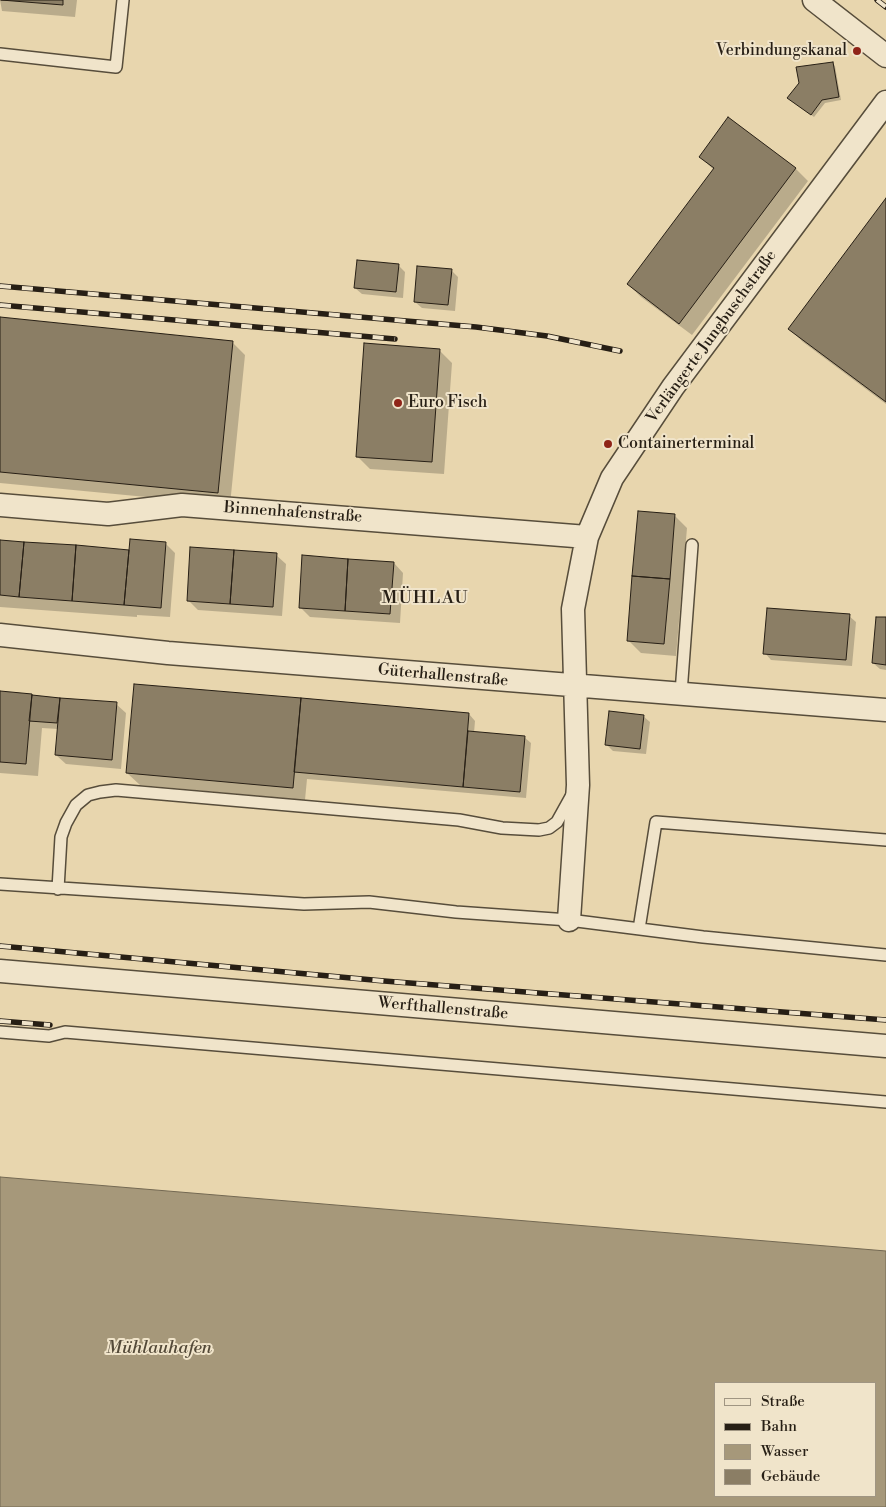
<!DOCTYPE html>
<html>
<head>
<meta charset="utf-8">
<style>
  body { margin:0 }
  #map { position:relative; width:886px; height:1507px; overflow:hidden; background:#e8d6ae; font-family:"Libre Bodoni",serif }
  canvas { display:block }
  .legend { position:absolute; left:714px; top:1382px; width:162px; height:115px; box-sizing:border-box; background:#f0e4ca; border:1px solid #a09582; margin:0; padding:6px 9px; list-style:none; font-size:15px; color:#271f15 }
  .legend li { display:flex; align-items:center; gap:10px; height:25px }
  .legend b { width:25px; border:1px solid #a09582 }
</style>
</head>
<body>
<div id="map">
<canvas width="886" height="1507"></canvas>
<ul class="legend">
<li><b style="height:6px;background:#f0e4ca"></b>Straße</li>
<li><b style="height:6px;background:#271f15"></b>Bahn</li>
<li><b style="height:14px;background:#a6987a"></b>Wasser</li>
<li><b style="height:14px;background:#8b7e65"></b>Gebäude</li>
</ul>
</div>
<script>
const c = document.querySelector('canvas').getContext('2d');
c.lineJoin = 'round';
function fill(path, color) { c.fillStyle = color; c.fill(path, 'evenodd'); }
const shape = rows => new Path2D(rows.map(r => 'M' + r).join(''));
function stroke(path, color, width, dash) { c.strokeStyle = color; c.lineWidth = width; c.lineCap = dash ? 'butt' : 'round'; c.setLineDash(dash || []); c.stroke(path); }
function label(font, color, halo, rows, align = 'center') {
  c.font = font + ' "Libre Bodoni",serif'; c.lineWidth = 4; c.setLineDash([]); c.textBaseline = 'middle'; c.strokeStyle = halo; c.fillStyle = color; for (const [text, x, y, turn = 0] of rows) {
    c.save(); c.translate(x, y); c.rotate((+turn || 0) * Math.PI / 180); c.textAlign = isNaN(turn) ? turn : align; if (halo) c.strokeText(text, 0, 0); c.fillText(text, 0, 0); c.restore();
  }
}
const water = shape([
  [0,1177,886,1251,886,1507,0,1507,0,1177],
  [715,1383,875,1383,875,1496,715,1496,715,1383]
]);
fill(water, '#a6987a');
stroke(water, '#736852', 1);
fill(shape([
  [0,0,77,0,75,17,2,11],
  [832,63,835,66,841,100,825,103,814,117,792,101],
  [700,157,795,168,808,181,692,335,641,297,628,284,714,170],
  [886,200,886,404,803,342,790,329],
  [398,265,405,272,403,298,362,294,355,288],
  [451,270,458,277,455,311,422,308,415,302],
  [0,318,232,342,245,355,230,505,0,483],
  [439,350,452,363,444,474,370,469,357,456],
  [674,515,687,528,676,656,641,653,628,640],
  [0,541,130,551,165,543,175,553,170,617,137,615,137,617,0,607],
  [276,555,286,564,282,616,198,610,188,600],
  [394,563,403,573,400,623,310,617,300,607],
  [849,616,856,622,852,666,771,660,765,653],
  [886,619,886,670,880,669,873,663],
  [0,692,116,704,126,713,121,769,66,764,56,755,58,729,42,728,38,776,0,773],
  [469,714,475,721,474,733,524,737,531,743,526,798,307,779,305,800,140,785,127,773],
  [643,716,650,722,646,754,613,751,607,745]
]), '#0003');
const building = shape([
  [1,0,63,0,63,5,1,0],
  [833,62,839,97,822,100,811,115,787,98,799,83,796,67,833,62],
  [728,117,796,168,679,324,627,284,714,168,699,157,728,117],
  [886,198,886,402,788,329,886,198],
  [357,260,399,264,396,292,354,288,357,260],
  [417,266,452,269,448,305,414,302,417,266],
  [0,317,233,341,218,493,0,472,0,317],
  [364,343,440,349,432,462,356,457,364,343],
  [638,511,675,514,670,579,632,576,638,511],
  [130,539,166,542,161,608,124,605,130,539],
  [0,540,24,542,19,597,0,595,0,540],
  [24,542,76,545,72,601,19,597,24,542],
  [76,545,129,550,124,605,72,601,76,545],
  [190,547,234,550,230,604,187,601,190,547],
  [234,550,277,553,273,607,230,604,234,550],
  [302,555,348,559,345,611,299,608,302,555],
  [348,559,394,562,390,614,345,611,348,559],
  [632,576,670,579,664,644,627,641,632,576],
  [767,608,850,614,846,660,763,654,767,608],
  [876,617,886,617,886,665,872,663,876,617],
  [134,684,301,698,293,788,126,773,134,684],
  [0,691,32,694,26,764,0,762,0,691],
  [32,695,60,698,57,723,29,721,32,695],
  [60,698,117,702,112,760,55,755,60,698],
  [301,698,469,713,463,787,294,772,301,698],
  [609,711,644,715,640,749,605,745,609,711],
  [468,731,525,736,520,792,463,787,468,731]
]);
fill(building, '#8b7e65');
stroke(building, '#271f15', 1);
const lane = shape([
  [0,54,116,67,123,0],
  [681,693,692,545],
  [0,884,304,904,369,902,456,912,569,920,703,937,886,955],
  [58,889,61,837,66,823,76,805,88,795,100,792,116,790,311,807,459,820,502,828,539,830,549,828,557,822,572,795],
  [639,929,656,822,886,840],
  [0,1032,49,1036,65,1032,886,1102]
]);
const street = shape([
  [814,0,886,56],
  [0,505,108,514,182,505,587,537],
  [0,635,168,653,886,710],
  [569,920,578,785,573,609,587,537,612,478,673,387,886,102],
  [0,971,886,1046]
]);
stroke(lane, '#574d3b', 14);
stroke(street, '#574d3b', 25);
stroke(lane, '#f0e4ca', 11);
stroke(street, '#f0e4ca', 22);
const rail = shape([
  [877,0,886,7],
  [0,286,476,327,547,336,620,351],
  [0,305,395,339],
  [0,946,384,981,886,1020],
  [0,1021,50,1025]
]);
stroke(rail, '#271f15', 5.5);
stroke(rail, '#f0e4ca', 4, [11]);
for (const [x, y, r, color] of [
  [857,51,5,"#8f2418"],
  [398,403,5,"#8f2418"],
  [608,444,5,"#8f2418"]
]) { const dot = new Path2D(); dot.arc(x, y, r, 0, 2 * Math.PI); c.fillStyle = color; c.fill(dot); stroke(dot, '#f0e4ca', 2); }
label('16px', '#271f15', '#f0e4ca', [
  ["Verbindungskanal",847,51,"right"],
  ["Euro Fisch",408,403],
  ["Containerterminal",618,444]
], 'left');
label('16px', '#271f15', '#f0e4ca', [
  ["Verlängerte Jungbuschstraße",712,337,-54],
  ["Binnenhafenstraße",293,513,4],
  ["Güterhallenstraße",443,676,5],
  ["Werfthallenstraße",443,1009,5]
]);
c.letterSpacing = '1px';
label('18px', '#271f15', '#f0e4ca', [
  ["MÜHLAU",425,599]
]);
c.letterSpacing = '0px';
label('italic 18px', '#534938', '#f0e4ca', [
  ["Mühlauhafen",159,1349]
]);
</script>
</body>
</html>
